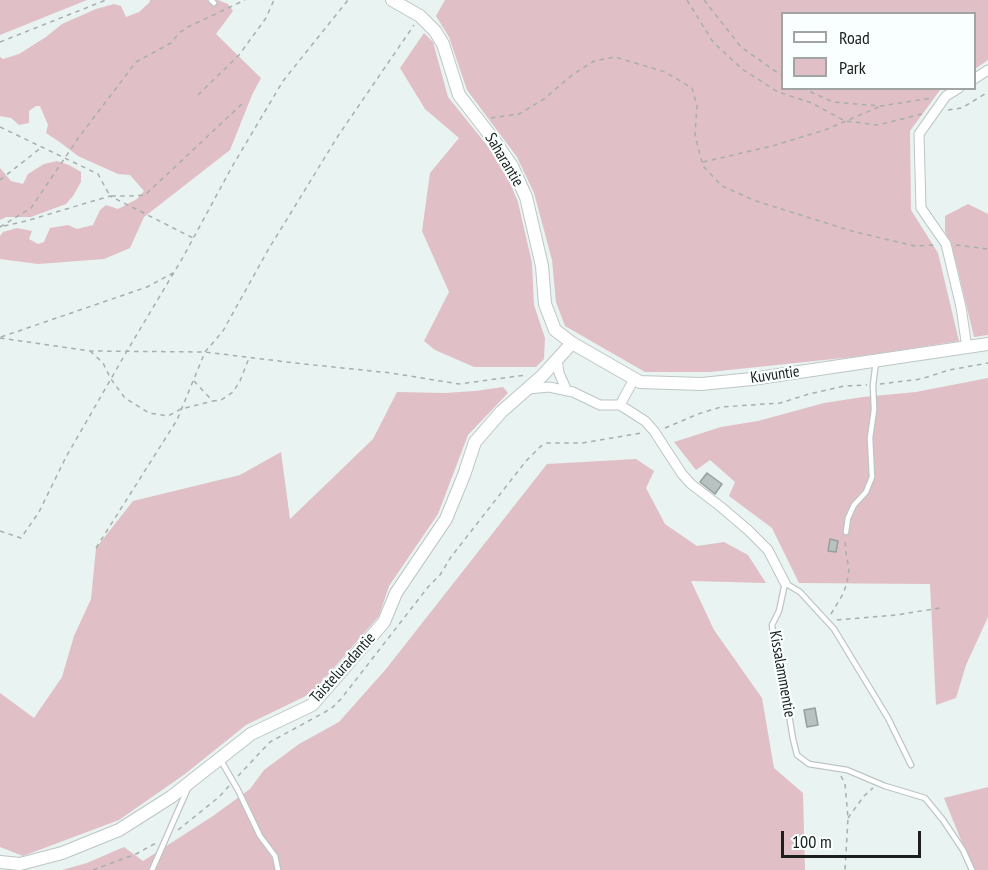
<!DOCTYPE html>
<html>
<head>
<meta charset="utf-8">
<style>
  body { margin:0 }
  #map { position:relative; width:988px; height:870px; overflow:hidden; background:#e9f3f1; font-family:"PT Sans Narrow",sans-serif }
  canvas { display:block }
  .legend { position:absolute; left:781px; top:12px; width:195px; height:78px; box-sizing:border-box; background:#f9fffe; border:2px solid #a0a5a4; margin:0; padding:8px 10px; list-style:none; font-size:18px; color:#1b1f1e }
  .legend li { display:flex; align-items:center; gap:12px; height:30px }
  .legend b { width:30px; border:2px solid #a0a5a4 }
  .scale { position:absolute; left:781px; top:831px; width:140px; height:27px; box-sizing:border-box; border:3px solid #1b1f1e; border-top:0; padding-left:8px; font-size:18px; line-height:21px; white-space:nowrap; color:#1b1f1e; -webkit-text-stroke:4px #f9fffe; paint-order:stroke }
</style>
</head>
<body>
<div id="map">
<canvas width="988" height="870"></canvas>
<ul class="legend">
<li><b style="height:8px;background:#fff"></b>Road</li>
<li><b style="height:16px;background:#e0bfc6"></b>Park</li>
</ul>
<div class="scale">100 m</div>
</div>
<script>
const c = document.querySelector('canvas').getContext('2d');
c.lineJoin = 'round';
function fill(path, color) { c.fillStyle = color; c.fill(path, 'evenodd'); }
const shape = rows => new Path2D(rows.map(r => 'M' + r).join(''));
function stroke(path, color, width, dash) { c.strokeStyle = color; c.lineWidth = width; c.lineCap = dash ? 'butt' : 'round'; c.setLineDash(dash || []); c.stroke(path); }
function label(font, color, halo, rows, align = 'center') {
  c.font = font + ' "PT Sans Narrow",sans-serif'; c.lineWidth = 4.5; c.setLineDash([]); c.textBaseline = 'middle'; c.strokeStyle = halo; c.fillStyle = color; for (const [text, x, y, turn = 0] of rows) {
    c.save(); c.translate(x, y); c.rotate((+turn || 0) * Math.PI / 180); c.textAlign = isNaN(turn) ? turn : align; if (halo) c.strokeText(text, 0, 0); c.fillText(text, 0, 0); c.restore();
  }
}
fill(shape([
  [0,0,87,0,0,35],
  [150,0,218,0,228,4,233,11,216,34,261,78,252,95,230,150,144,217,130,248,104,259,38,264,0,259,0,236,3,232,17,228,32,231,29,239,38,244,44,242,50,228,68,225,77,229,93,225,100,210,106,205,118,209,137,199,144,191,130,175,118,174,78,156,61,143,46,133,48,125,40,106,36,106,29,111,29,123,19,125,11,118,0,116,0,57,3,59,19,54,46,37,62,24,96,9,114,4,121,6,126,17,139,12,149,3],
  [445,0,988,0,988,60,975,69,974,14,782,14,782,88,943,89,940,90,910,131,911,210,938,253,959,341,862,356,710,372,645,372,565,326,556,302,552,260,534,193,517,157,467,90,449,37,436,16],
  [424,33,433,42,448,97,490,149,505,171,518,202,532,263,534,305,545,338,544,359,536,367,474,367,435,350,424,341,449,292,422,231,430,173,459,138,425,109,400,68],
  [57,161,69,165,81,172,81,182,73,196,66,204,31,217,6,217,0,220,0,168,11,181,23,184,28,174,44,164],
  [968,204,988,214,988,335,974,337,956,262,945,231,945,216],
  [988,378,988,617,966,665,956,698,936,705,930,584,799,583,772,528,729,496,735,482,710,460,696,470,674,442,721,427,758,421,824,403,863,397,916,392],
  [503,387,508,393,468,435,438,514,389,586,379,616,312,693,246,725,185,774,119,820,23,856,0,847,0,693,34,718,62,677,74,636,91,599,96,548,133,501,240,475,281,452,290,519,373,439,397,392,445,393,475,391],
  [636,459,654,471,646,488,665,524,697,546,724,542,748,555,766,583,691,581,714,630,762,698,774,768,803,793,805,870,62,870,87,863,124,847,143,861,213,816,250,789,264,770,299,744,339,722,386,669,547,464],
  [988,787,988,870,973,870,944,798]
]), '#e0bfc6');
const building = shape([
  [707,473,722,484,715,494,700,482,707,473],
  [830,539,838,541,836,552,828,551,830,539],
  [815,708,818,725,807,727,804,710,815,708]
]);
fill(building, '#b8c2c0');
stroke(building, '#969f9e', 1.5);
const service = shape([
  [211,0,214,3],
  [846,532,848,518,854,505,866,492,872,477,870,438,874,410,873,385,876,361],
  [220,759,238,790,260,836,275,856,278,870],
  [911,765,888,718,834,629,800,592,785,583,779,611,772,625,775,650,789,715,793,739,797,755,809,764,847,770,885,786,925,798,943,820,963,850,972,870],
  [152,870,188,788]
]);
const minor = shape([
  [974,79,988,70],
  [959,88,946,96,919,134,921,208,946,244,961,307,967,348],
  [557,359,559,373,567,391],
  [528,389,549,387,573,392,600,405,620,405],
  [620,405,645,421,654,431,682,474,691,484,721,507,748,530,768,550,785,583],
  [620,405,634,379]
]);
const tertiary = shape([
  [392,0,420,16,435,31,443,44,459,95,493,139,512,166,526,197,542,266,545,304,555,330,572,343,640,382,701,384,752,379,988,344],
  [0,862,20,864,62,853,119,830,171,797,251,734,312,705,384,622,396,593,446,519,464,475,475,442,501,412,542,376,572,343]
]);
stroke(service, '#bdc6c5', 7);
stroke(minor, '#bdc6c5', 11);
stroke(tertiary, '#bdc6c5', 14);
stroke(shape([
  [687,0,713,42,742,69,778,92,812,103,845,121,878,125,922,114],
  [704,0,741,47,782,76],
  [0,42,106,0],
  [802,88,833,102,881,106,932,98],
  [198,95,239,55,266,18,274,0],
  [948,110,962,108,988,92],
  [491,118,519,114,544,99,572,75,594,61,615,57,665,72,692,88,697,106,695,135,703,166,722,186,756,201,855,232,915,246,936,245],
  [0,127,98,174,110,196,131,196,145,195,243,103],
  [703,162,772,146,825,130,881,106],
  [0,180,42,147],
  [4,226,26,221,110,196,193,238],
  [0,227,31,208,79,137,136,62,171,43,179,33,188,27,245,0],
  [956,245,988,249],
  [1,337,147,287,173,273],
  [0,338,90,351,205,352,295,363,391,373,459,384,526,375],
  [90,351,103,363,111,379,125,398,149,413,168,416,181,409,213,401],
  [194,381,207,395,213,401,221,400,233,392,240,381,249,358],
  [880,384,921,379,949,370,988,363],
  [665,428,698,414,721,407,780,403,809,394,844,386,867,385],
  [0,531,21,538,39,512,66,457,127,351,182,259,233,165,283,81,348,0],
  [96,548,177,420,205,352,223,331,268,250,338,136,414,25],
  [831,614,843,594,847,583,849,569,846,553,845,539],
  [837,620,896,615,940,608],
  [238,776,270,742,325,712,333,707,341,699,428,587,440,575,451,557,526,461,541,446,547,443,582,443,642,433],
  [841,776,845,784,848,818,845,870],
  [848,818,864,796,873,788],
  [178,830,219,797,229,786],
  [93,870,136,854,156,843]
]), '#a7afae', 1.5, [4.5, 4.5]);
stroke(service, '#fff', 4.5);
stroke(minor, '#fff', 9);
stroke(tertiary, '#fff', 12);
label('16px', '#1b1f1e', '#f9fffe', [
  ["Saharantie",504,160,59],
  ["Kuvuntie",775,375,-8],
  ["Taisteluradantie",343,668,-48],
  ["Kissalammentie",782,674,80]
]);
</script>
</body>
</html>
